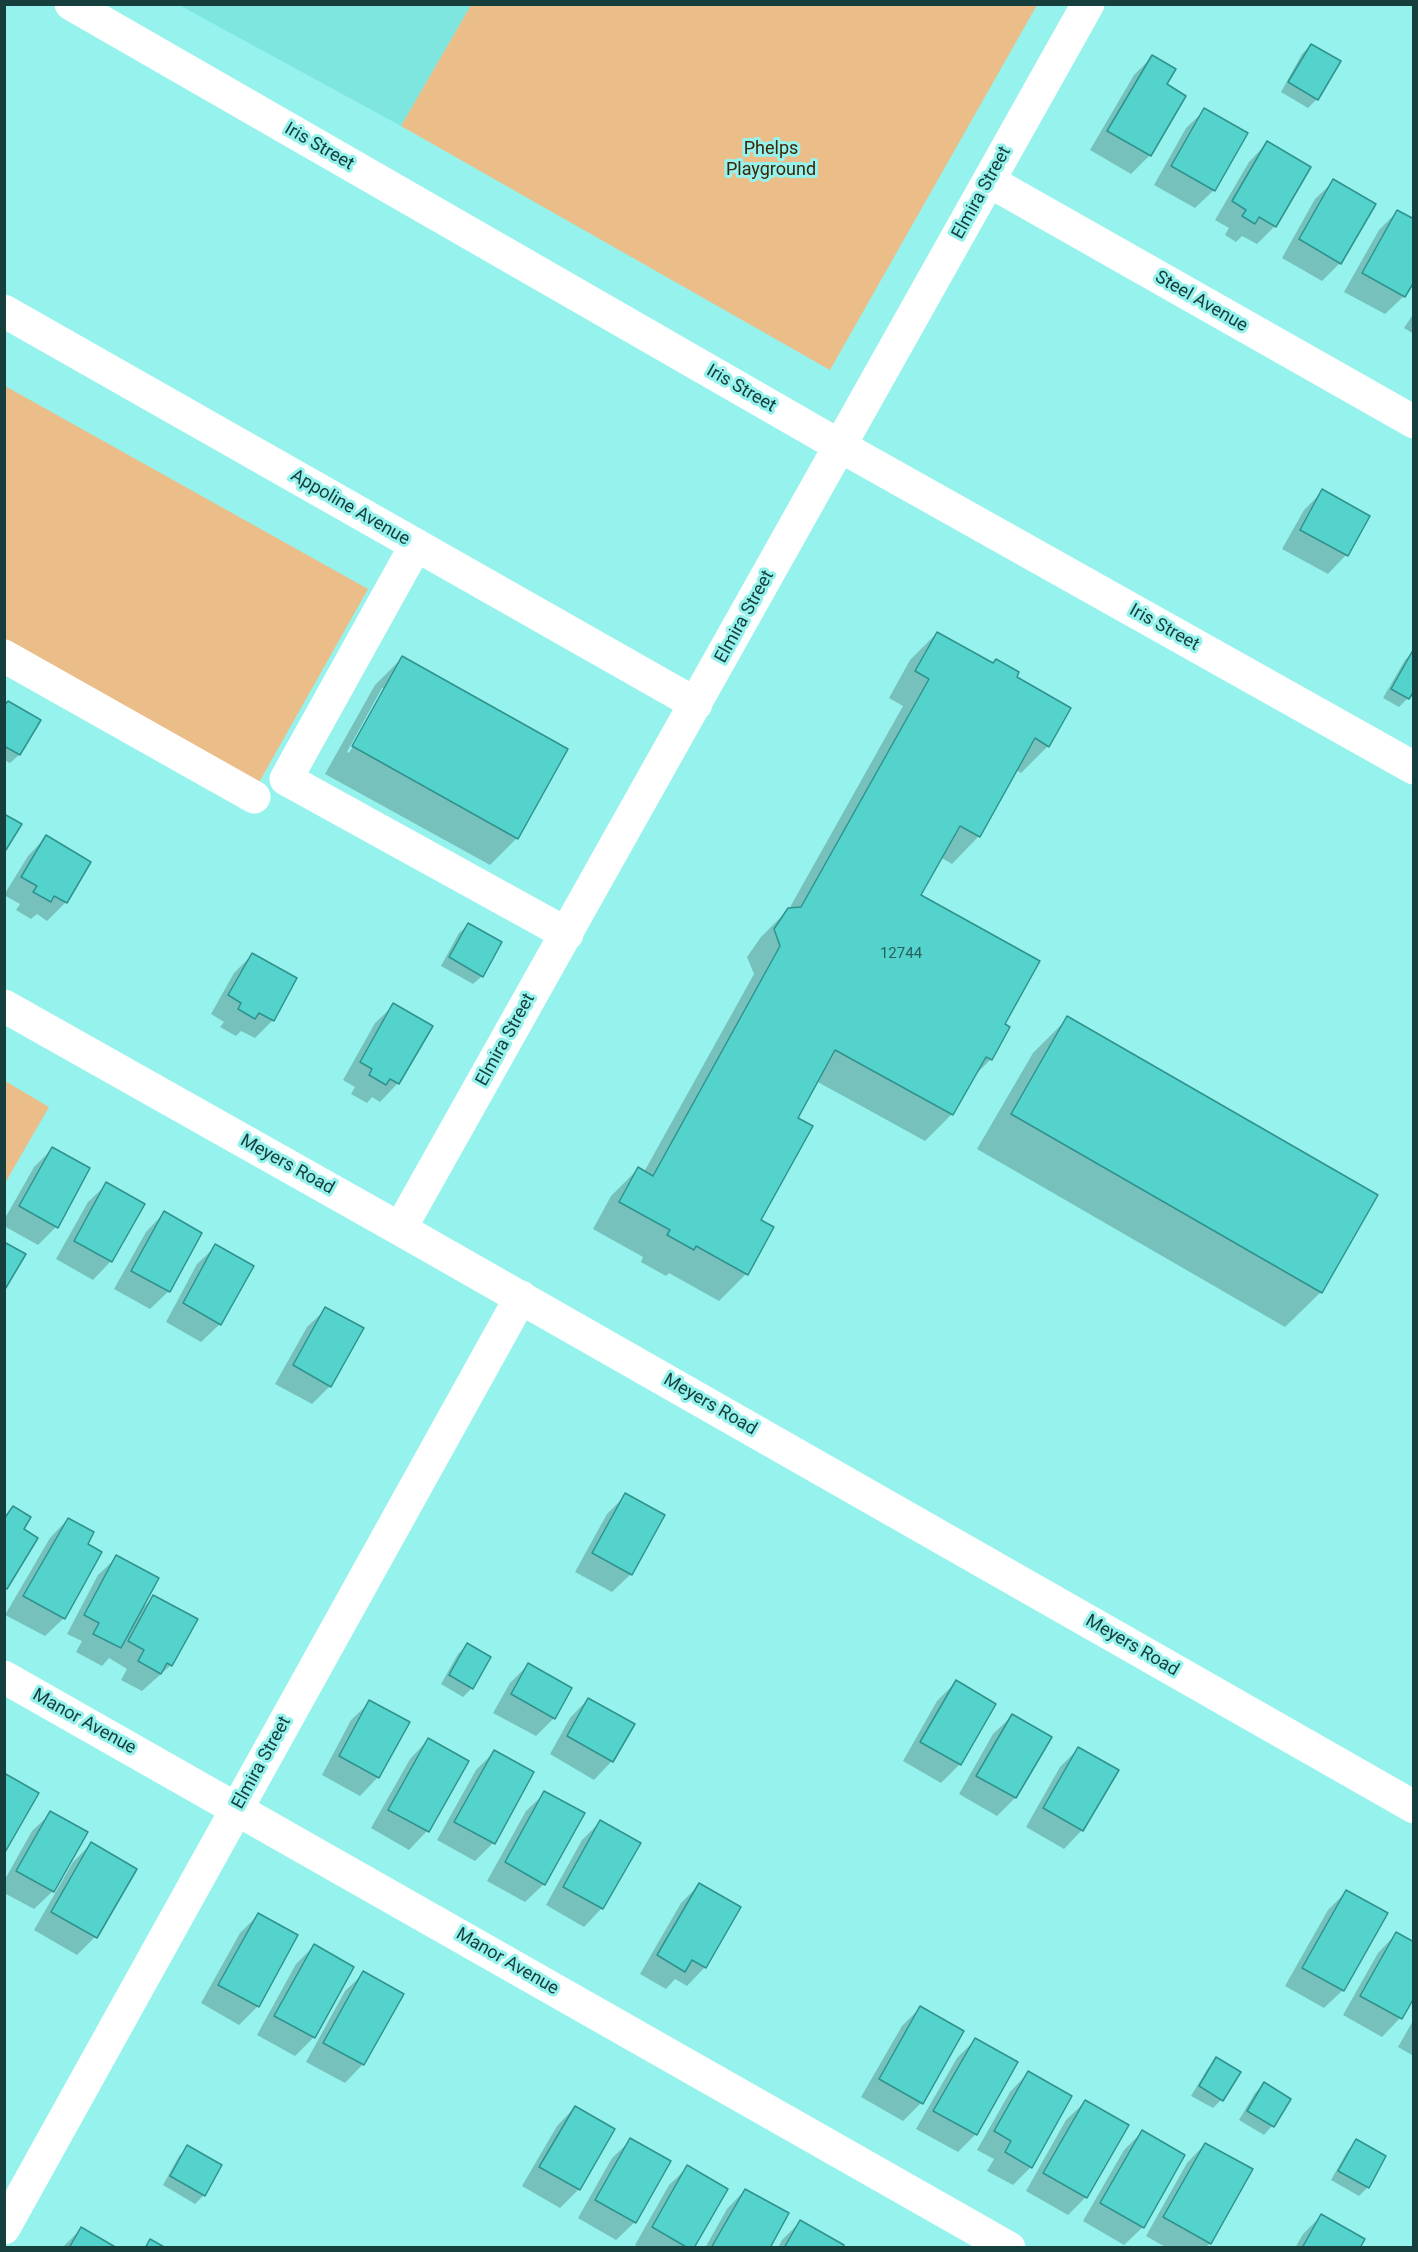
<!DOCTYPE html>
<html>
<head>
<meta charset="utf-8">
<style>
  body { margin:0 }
  #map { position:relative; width:1418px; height:2252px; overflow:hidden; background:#95f2ec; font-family:Roboto,sans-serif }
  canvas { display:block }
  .frame { position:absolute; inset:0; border:6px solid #163e3c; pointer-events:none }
</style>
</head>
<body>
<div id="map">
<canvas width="1418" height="2252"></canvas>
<div class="frame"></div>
</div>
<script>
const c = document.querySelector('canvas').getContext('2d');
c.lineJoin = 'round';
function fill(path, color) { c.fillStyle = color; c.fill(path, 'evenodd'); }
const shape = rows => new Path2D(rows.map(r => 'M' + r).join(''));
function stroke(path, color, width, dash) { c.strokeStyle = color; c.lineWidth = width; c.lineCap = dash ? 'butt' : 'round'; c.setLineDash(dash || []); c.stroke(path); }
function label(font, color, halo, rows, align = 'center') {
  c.font = font + ' Roboto,sans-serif'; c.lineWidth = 6; c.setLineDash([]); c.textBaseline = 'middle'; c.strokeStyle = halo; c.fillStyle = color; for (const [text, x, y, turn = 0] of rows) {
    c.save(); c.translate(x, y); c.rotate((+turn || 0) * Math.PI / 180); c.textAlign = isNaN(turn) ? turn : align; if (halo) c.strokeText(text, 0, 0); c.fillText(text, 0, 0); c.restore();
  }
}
fill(shape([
  [179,5,471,5,401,126]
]), '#7fe6df');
fill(shape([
  [471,5,471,4,1037,5,830,370,401,126],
  [5,386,368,589,257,786,5,645],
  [5,1081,49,1107,5,1183]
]), '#ebbe89');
fill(shape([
  [1311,45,1317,99,1308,108,1281,92,1302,54],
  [1152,57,1165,85,1184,96,1150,155,1131,174,1090,150,1134,75],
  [1205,110,1214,190,1195,208,1154,185,1186,128],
  [1267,143,1275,226,1257,244,1242,236,1236,242,1225,235,1229,228,1215,220,1249,162],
  [1334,181,1340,263,1322,281,1282,258,1315,199],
  [1397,212,1404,296,1385,314,1344,292,1379,230],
  [1414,313,1414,334,1404,328],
  [1323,491,1368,516,1346,555,1328,574,1282,549,1304,510],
  [937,633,1015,678,1048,746,1021,773,1016,770,979,836,952,864,940,857,919,896,1003,1025,991,1059,974,1076,952,1114,925,1141,816,1081,796,1119,758,1220,746,1274,719,1301,669,1273,666,1276,641,1262,643,1257,593,1229,611,1196,638,1169,644,1172,754,974,747,957,761,937,789,909,903,706,889,698,910,660],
  [1414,651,1414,688,1408,698,1399,707,1383,698,1405,660],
  [402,658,517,838,490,865,325,774,375,685],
  [382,688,386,688,349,753,347,752],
  [4,706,39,720,19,755,10,763,4,760],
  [46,837,89,863,66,902,47,921,37,914,31,919,16,910,20,904,4,895,28,856],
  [468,925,482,976,473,984,441,966,459,933],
  [252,955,273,1020,255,1038,241,1031,236,1036,220,1027,224,1022,211,1014,234,973],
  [394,1005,398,1083,380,1102,372,1097,367,1103,351,1094,355,1087,343,1080,375,1023],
  [1068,1018,1321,1292,1285,1327,977,1149,1033,1053],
  [52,1149,56,1227,38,1245,4,1226,4,1220,34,1167],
  [107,1184,111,1261,93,1280,56,1259,88,1202],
  [164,1213,169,1291,150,1309,114,1289,146,1232],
  [216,1246,220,1324,201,1342,166,1322,197,1264],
  [326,1309,330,1386,312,1404,275,1384,307,1327],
  [626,1495,631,1574,612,1592,575,1572,607,1514],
  [68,1519,86,1544,64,1618,45,1636,5,1615,50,1538],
  [117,1557,142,1609,153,1597,171,1665,142,1691,121,1680,127,1669,109,1658,102,1666,76,1652,82,1641,67,1634,98,1575],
  [467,1645,472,1688,463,1697,441,1684,458,1654],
  [528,1665,554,1718,536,1736,493,1713,510,1683],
  [956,1682,994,1704,960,1764,941,1783,903,1761,937,1701],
  [588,1699,612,1761,594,1780,550,1754,570,1718],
  [370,1702,378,1777,360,1796,322,1775,351,1720],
  [1012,1716,1050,1738,1015,1798,997,1816,959,1794,993,1734],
  [428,1740,467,1761,427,1831,409,1850,371,1828,410,1759],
  [1078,1749,1082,1830,1064,1849,1026,1827,1060,1767],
  [494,1752,532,1773,493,1843,475,1861,437,1840,476,1770],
  [545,1793,544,1884,525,1902,487,1881,526,1811],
  [51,1813,53,1891,34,1909,4,1893,4,1881,32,1831],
  [600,1822,602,1908,584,1927,546,1905,582,1840],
  [91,1844,95,1937,77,1955,34,1930,73,1862],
  [699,1885,739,1908,705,1967,687,1986,675,1979,666,1989,640,1974,681,1903],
  [1346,1892,1343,1990,1324,2008,1285,1986,1328,1910],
  [258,1915,296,1936,258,2006,239,2025,201,2003,240,1933],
  [1396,1934,1414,1995,1400,2018,1382,2037,1343,2015,1378,1953],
  [314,1946,352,1967,313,2038,295,2056,257,2035,296,1964],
  [364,1973,363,2064,345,2083,306,2062,345,1991],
  [920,2008,962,2032,921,2103,903,2121,861,2097,902,2026],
  [1414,2019,1414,2056,1398,2047],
  [975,2040,976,2134,958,2152,916,2129,957,2058],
  [1217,2059,1221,2100,1213,2108,1191,2096,1208,2068],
  [1028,2073,1031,2167,1013,2185,987,2171,994,2159,977,2150,1010,2092],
  [1264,2084,1289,2099,1272,2126,1264,2135,1239,2120,1255,2093],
  [1085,2102,1086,2197,1068,2215,1026,2191,1066,2120],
  [575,2107,613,2129,579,2189,560,2208,522,2186,557,2126],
  [1142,2132,1143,2227,1124,2245,1083,2221,1124,2150],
  [631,2140,635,2222,616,2240,578,2218,612,2158],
  [1357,2141,1368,2187,1359,2196,1331,2180,1348,2150],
  [1205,2144,1210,2243,1205,2248,1167,2248,1146,2236,1187,2163],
  [188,2147,204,2195,195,2204,163,2185,179,2156],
  [688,2167,692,2248,638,2248,635,2245,669,2185],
  [745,2190,768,2248,705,2248,727,2209],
  [1321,2216,1358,2248,1295,2248,1303,2234],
  [800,2222,841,2248,778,2248,782,2240],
  [81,2229,114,2248,62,2248]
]), '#0003');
const building = shape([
  [1311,44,1341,61,1318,100,1288,82,1311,44],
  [1152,55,1176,69,1167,84,1186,96,1151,156,1107,131,1152,55],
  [1204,108,1248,133,1215,191,1171,166,1204,108],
  [1267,141,1311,167,1276,227,1259,217,1255,224,1242,216,1246,210,1232,201,1267,141],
  [1333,179,1376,204,1341,264,1299,239,1333,179],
  [1397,210,1414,219,1414,282,1405,297,1362,273,1397,210],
  [1322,489,1370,516,1348,556,1300,530,1322,489],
  [937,632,993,663,996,659,1019,672,1017,677,1071,708,1049,747,1035,738,980,837,960,826,921,895,1040,961,1005,1024,1010,1027,992,1060,986,1057,953,1115,835,1050,798,1118,813,1126,761,1220,774,1227,748,1275,696,1246,694,1250,667,1235,670,1230,619,1202,638,1167,653,1176,780,946,774,929,788,908,801,907,929,679,915,671,937,632],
  [1413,650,1414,691,1409,699,1391,689,1413,650],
  [402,656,568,749,518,839,352,746,402,656],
  [8,701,41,720,20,755,4,746,4,706,8,701],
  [4,814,22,824,4,853,4,814],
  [46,835,91,862,67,903,54,896,51,902,33,892,37,886,21,877,46,835],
  [468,923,502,942,483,977,449,957,468,923],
  [252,953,297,978,274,1021,259,1013,255,1019,238,1009,241,1003,228,995,252,953],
  [393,1003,433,1026,399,1084,390,1079,386,1085,369,1075,372,1069,360,1062,393,1003],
  [1067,1016,1378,1195,1322,1293,1011,1114,1067,1016],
  [52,1147,90,1168,58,1228,19,1206,52,1147],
  [106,1182,145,1204,112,1262,74,1241,106,1182],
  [164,1211,202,1233,170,1292,131,1271,164,1211],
  [4,1242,26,1254,4,1291,4,1242],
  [215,1244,254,1266,221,1325,183,1303,215,1244],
  [325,1307,364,1328,331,1387,293,1365,325,1307],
  [625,1493,665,1515,632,1575,592,1553,625,1493],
  [13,1506,31,1517,24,1529,38,1538,7,1589,4,1587,4,1519,13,1506],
  [68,1518,94,1532,88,1544,102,1552,65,1619,23,1596,68,1518],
  [116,1555,159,1578,121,1648,93,1634,99,1623,84,1615,116,1555],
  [153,1595,198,1619,172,1666,167,1663,161,1674,138,1661,144,1650,128,1641,153,1595],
  [467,1643,491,1657,473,1689,449,1675,467,1643],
  [528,1663,572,1688,555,1719,511,1694,528,1663],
  [956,1680,996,1704,961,1765,920,1742,956,1680],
  [588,1698,635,1724,613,1762,567,1736,588,1698],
  [369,1700,410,1722,379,1778,339,1756,369,1700],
  [1012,1714,1052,1737,1016,1798,976,1776,1012,1714],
  [428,1738,469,1761,429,1832,388,1810,428,1738],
  [1078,1747,1119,1770,1083,1831,1043,1808,1078,1747],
  [494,1750,534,1772,495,1844,454,1822,494,1750],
  [4,1773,39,1793,4,1854,4,1773],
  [544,1791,585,1813,545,1885,505,1862,544,1791],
  [50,1811,88,1832,54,1892,16,1871,50,1811],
  [600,1820,641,1843,603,1909,563,1887,600,1820],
  [91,1842,137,1869,97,1938,51,1912,91,1842],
  [699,1883,741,1907,706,1968,692,1960,685,1972,657,1955,699,1883],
  [1346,1890,1388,1913,1344,1991,1302,1968,1346,1890],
  [258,1913,298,1935,259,2007,218,1985,258,1913],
  [1396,1932,1414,1942,1414,1998,1402,2019,1360,1996,1396,1932],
  [314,1944,354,1967,315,2038,274,2016,314,1944],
  [363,1971,404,1994,364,2065,323,2043,363,1971],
  [920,2006,964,2031,923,2104,879,2079,920,2006],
  [975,2038,1018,2062,977,2135,933,2111,975,2038],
  [1216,2057,1241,2072,1223,2101,1199,2086,1216,2057],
  [1028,2071,1072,2096,1032,2168,1005,2152,1011,2141,994,2131,1028,2071],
  [1264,2082,1291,2099,1274,2127,1247,2111,1264,2082],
  [1085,2100,1129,2125,1087,2198,1043,2173,1085,2100],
  [575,2106,615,2129,580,2190,539,2167,575,2106],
  [1142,2130,1185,2155,1144,2228,1100,2203,1142,2130],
  [630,2138,671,2161,636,2223,595,2200,630,2138],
  [1356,2139,1386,2156,1369,2188,1338,2171,1356,2139],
  [1205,2143,1253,2169,1211,2244,1163,2217,1205,2143],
  [187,2145,222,2165,205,2196,170,2176,187,2145],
  [687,2165,728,2189,694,2248,688,2248,652,2227,687,2165],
  [745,2189,789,2213,770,2248,711,2248,745,2189],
  [1321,2214,1365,2239,1360,2248,1302,2248,1321,2214],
  [800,2220,844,2245,843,2248,784,2248,800,2220],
  [81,2227,117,2248,69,2248,81,2227],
  [150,2239,166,2248,145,2248,150,2239]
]);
fill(building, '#54d3cc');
stroke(building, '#2f928d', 1.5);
stroke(shape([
  [71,4,840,446,1414,768],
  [989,181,1414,422],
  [4,311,696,704],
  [416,545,286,779,567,934],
  [4,656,254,797],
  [4,1006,400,1229,1414,1807],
  [400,1229,1088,4],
  [4,1677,1009,2248],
  [4,2228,521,1297]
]), '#fff', 33);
label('15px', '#266360', null, [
  ["12744",901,954]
]);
label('18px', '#163e3c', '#95f2ec', [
  ["Iris Street",319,147,30],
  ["Elmira Street",982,193,-61],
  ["Steel Avenue",1201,302,30],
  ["Iris Street",741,389,30],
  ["Appoline Avenue",350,508,30],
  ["Elmira Street",745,617,-61],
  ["Iris Street",1164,628,29],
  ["Elmira Street",506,1040,-61],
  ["Meyers Road",287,1165,29],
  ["Meyers Road",710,1405,30],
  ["Meyers Road",1132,1646,30],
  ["Manor Avenue",84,1722,29],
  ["Elmira Street",262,1763,-61],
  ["Manor Avenue",507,1962,30]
]);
label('18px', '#3e2606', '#95f2ec', [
  ["Phelps",771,149],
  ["Playground",771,170]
]);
</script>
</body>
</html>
